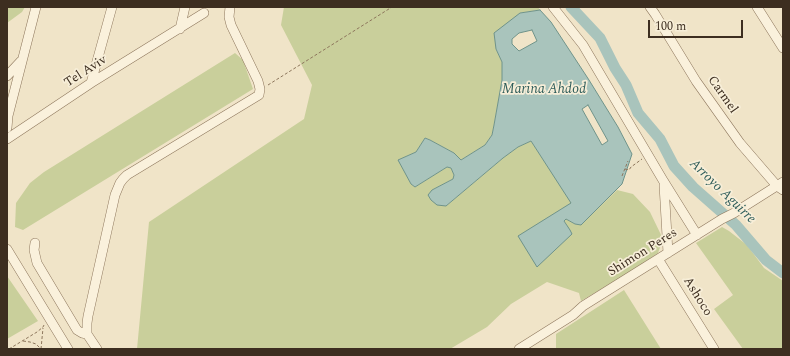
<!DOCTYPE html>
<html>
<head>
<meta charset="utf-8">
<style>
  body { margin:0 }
  #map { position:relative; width:790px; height:356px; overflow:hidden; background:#f0e4c8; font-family:Spectral,serif }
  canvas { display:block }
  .frame { position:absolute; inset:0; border:8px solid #3d2e20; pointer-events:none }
  .scale { position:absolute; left:648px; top:20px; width:95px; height:18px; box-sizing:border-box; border:2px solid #3d2e20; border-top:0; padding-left:5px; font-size:12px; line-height:14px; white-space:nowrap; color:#3d2e20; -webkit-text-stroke:3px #f7eed8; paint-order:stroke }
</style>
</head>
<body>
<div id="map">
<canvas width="790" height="356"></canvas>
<div class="frame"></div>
<div class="scale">100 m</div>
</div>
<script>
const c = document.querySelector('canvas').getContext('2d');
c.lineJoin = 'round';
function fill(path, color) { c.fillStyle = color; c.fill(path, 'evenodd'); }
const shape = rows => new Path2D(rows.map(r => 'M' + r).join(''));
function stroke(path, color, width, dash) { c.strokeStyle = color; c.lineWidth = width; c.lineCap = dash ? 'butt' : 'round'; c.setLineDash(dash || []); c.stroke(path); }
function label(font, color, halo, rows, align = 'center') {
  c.font = font + ' Spectral,serif'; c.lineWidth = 3.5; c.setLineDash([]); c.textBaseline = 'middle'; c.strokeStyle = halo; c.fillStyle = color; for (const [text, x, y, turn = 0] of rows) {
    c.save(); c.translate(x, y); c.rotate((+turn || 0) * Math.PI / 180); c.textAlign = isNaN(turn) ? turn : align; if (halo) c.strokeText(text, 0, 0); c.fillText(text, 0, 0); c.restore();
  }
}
fill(shape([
  [7,7,25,7,22,12,7,23],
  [284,7,538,7,540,10,520,13,496,49,502,62,502,80,494,125,492,135,485,145,461,160,454,153,430,140,425,138,416,152,399,160,411,184,415,187,447,167,451,168,454,175,453,179,432,190,446,206,503,158,518,147,531,141,572,203,519,236,567,226,564,221,566,219,575,224,581,225,617,190,633,194,650,212,663,239,658,253,630,272,581,301,579,293,547,282,511,304,487,327,450,349,137,349,149,222,304,119,312,85,281,25],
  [235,53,243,60,253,89,23,230,15,227,16,203,30,183,44,172],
  [722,227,729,231,747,245,764,268,783,281,783,349,743,349,714,309,733,295,696,243],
  [7,276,38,321,7,339],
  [624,290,661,349,556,349,556,334]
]), '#c9cf9b');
const water = shape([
  [540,10,551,22,589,80,618,127,632,154,622,184,581,225,575,224,566,219,564,221,570,230,572,234,537,267,518,236,571,203,531,141,518,147,503,158,446,206,437,205,431,200,428,195,432,190,453,179,454,175,451,168,447,167,415,187,411,184,398,160,416,152,425,138,430,140,454,153,461,160,485,145,492,135,494,125,502,80,502,62,496,49,494,33,520,13,540,10],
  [532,30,537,41,519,51,512,44,512,39,519,33,532,30],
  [588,105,608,141,602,145,582,109,588,105]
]);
fill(water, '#a9c4bc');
stroke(water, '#6f938a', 1);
stroke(shape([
  [571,7,600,38,615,68,626,85,638,113,660,139,674,166,693,187,736,225,766,260,783,273]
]), '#a9c4bc', 11);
const minor = shape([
  [553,7,583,45,664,182,697,235],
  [650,7,655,14,696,81,740,143,777,186,783,190],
  [757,7,783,48],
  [180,29,185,7],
  [7,76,21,61],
  [91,83,112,7],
  [7,128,8,116,36,7],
  [7,139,91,83,204,13],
  [664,185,668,253],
  [35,243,34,250,37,263,77,330,82,333,87,334],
  [7,249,68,349],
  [658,259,714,349],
  [97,349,87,334,87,323,88,316,115,195,120,183,123,179,127,175,259,95,260,89,258,81,231,25,229,17,230,7],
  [519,349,573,315,583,306,722,219,734,213,783,182]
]);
stroke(minor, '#8d765c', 10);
stroke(shape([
  [268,85,392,7],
  [625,169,629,170,631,167,642,159],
  [622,176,628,161],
  [23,341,30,342,36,344,40,348],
  [9,349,37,332,43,327,44,325],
  [41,349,43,328]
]), '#8d765c', 1, [3, 2]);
stroke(minor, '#faf1dc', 9);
label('13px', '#3d2e20', '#f7eed8', [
  ["Tel Aviv",86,72,-33],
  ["Carmel",722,95,55],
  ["Shimon Peres",643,253,-32],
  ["Ashoco",697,297,58]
]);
label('italic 14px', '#2f5d5a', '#f7eed8', [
  ["Marina Ahdod",544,90],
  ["Arroyo Aguirre",722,192,44]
]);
</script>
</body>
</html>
